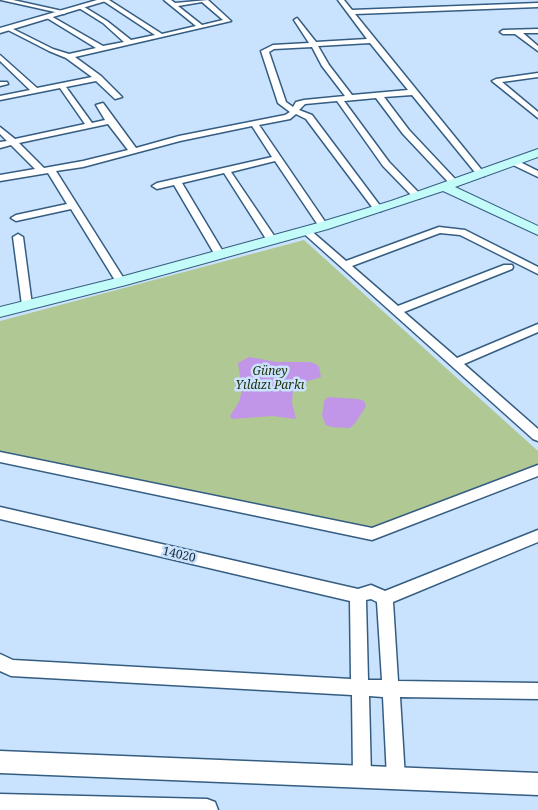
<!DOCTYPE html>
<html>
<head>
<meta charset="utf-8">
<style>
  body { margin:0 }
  canvas { display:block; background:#c9e3fe }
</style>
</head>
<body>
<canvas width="538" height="810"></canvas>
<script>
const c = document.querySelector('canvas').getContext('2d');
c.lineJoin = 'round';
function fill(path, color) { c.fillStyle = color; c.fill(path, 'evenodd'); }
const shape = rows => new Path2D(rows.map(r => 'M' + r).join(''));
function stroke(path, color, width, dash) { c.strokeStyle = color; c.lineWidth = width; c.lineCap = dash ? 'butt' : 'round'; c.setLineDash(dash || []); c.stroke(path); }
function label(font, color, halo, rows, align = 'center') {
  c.font = font + ' "Noto Serif",serif'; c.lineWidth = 5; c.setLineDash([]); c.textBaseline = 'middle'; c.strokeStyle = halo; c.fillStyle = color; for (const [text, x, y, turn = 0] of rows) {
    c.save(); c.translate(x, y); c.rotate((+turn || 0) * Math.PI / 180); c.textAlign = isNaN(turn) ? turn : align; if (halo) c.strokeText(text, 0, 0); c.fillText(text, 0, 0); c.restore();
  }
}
fill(shape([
  [304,240,538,451,538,464,372,534,0,452,0,321]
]), '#b0c994');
fill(shape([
  [249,357,277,362,309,362,316,364,319,367,321,377,305,382,293,390,292,403,296,419,272,416,232,419,230,416,239,402,242,391,238,363],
  [328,397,358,399,364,401,366,406,356,422,350,428,331,427,326,425,322,416,324,401]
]), '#c195e7');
const minor = shape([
  [1,0,13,0,67,12,64,14,1,0],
  [102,0,109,0,162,34,196,26,164,0,171,0,175,3,208,0,231,21,75,57,101,76,122,97,115,99,96,81,66,87,92,123,105,120,96,105,103,103,136,148,179,136,285,115,290,112,278,103,261,51,273,45,309,43,294,20,297,18,316,42,367,39,338,0,344,0,352,10,538,3,538,7,355,14,485,174,484,176,478,176,412,95,384,97,409,130,457,181,457,185,451,185,403,134,376,98,344,101,389,162,420,194,420,198,414,198,383,166,337,101,305,104,299,110,312,115,381,207,381,211,375,211,306,119,296,114,290,119,259,125,328,226,326,228,320,228,275,161,231,172,277,240,272,243,268,242,224,173,182,183,225,255,224,257,220,258,215,255,174,185,157,189,152,186,157,183,272,157,252,126,180,141,83,167,56,171,126,282,121,285,116,282,71,209,16,221,11,218,16,215,67,204,48,173,0,181,0,175,35,169,11,145,0,148,0,142,7,141,0,134,0,127,15,139,85,124,60,88,0,100,0,96,30,90,0,61,0,55,37,88,92,77,66,58,49,51,6,29,11,28,53,49,69,54,96,48,47,18,46,17,49,15,103,46,124,42,103,23,79,8,79,6,81,5,107,21,131,40,155,35,102,0],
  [202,2,223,20,202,25,178,6,202,2],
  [370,43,408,90,352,95,329,65,318,46,370,43],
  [312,47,322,66,345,96,304,100,296,102,293,107,286,102,269,52,274,49,312,47],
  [108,124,128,150,83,161,44,168,19,143,108,124],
  [538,29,538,33,523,33,538,46,538,51,515,34,503,34,500,32,503,30,538,29],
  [538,73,538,77,502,82,538,112,538,118,492,81,496,79,538,73],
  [0,82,7,82,8,84,0,86,0,82],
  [514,159,538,171,538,177,511,164,510,162,514,159],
  [439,227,465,230,538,267,538,274,460,235,440,233,352,266,398,306,504,265,512,265,513,267,512,269,404,312,457,358,538,324,538,332,464,364,538,429,538,441,533,439,301,231,303,229,309,229,346,261,439,227],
  [18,234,23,237,32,305,27,308,22,305,13,237,18,234],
  [0,452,372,528,538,465,538,476,372,540,0,462,0,452],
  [0,507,358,589,371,585,385,591,538,530,538,542,393,602,398,681,538,683,538,699,400,697,405,778,402,784,396,787,390,784,387,778,383,697,369,696,371,777,368,783,362,786,356,783,353,777,352,695,11,676,0,671,0,654,13,660,351,679,350,601,0,519,0,507],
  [371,599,377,602,382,680,368,680,366,600,371,599]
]);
const tertiary = shape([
  [97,0,109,0,0,33,0,28,97,0],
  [0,751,538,773,538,795,0,773,0,751],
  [0,794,207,799,215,802,218,810,0,810,0,794]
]);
const secondary = shape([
  [538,149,538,157,455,187,538,226,538,235,443,191,328,229,126,285,0,317,0,307,117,278,318,223,391,201,538,149]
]);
stroke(minor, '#355d82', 3);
stroke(tertiary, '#355d82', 3);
stroke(secondary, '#355d82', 2);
fill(minor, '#fff');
fill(tertiary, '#fff');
fill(secondary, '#c3fbf8');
label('italic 12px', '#23320d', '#c9e3fe', [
  ["Güney",270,372],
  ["Yıldızı Parkı",270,386]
]);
label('12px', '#182939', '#c9e3fe', [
  ["14020",179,555,13]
]);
</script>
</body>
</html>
